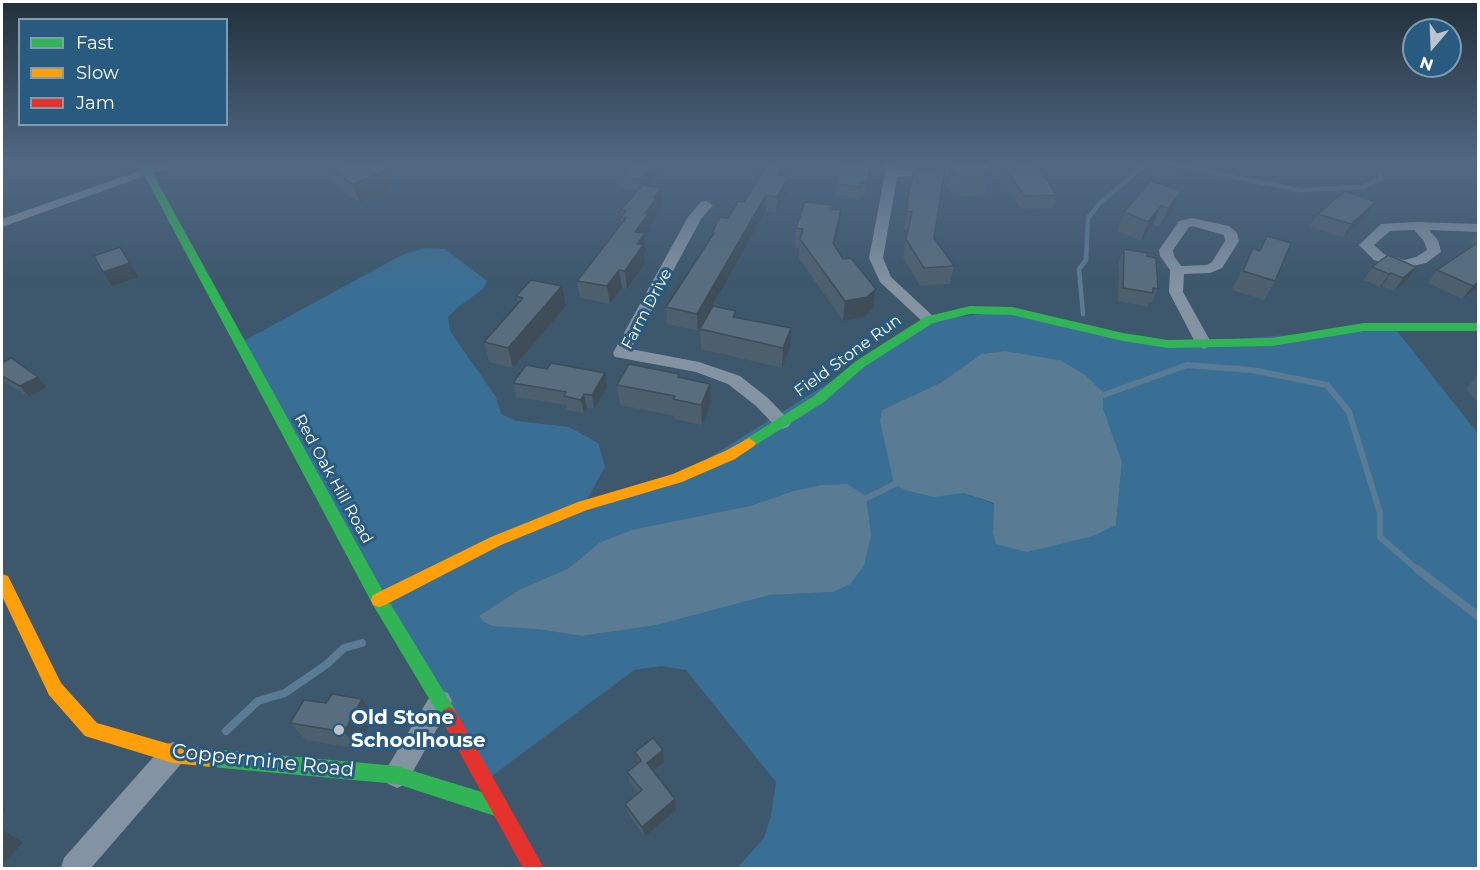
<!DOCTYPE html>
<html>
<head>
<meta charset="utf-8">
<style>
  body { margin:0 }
  #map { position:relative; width:1480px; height:870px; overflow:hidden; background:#3d576c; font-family:Montserrat,sans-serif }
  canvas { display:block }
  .frame { position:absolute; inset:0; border:3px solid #fff; pointer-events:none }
  .legend { position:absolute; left:18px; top:18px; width:210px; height:108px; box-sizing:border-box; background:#295a80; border:2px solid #7f9cb3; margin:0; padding:8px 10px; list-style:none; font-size:18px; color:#fff }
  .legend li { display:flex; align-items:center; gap:12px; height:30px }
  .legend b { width:30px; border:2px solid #7f9cb3 }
  .north { position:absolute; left:1402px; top:18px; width:60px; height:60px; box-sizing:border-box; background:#295a80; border:2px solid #7f9cb3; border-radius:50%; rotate:199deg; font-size:16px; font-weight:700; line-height:24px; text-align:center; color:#fff }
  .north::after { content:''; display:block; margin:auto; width:21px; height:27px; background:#bbc4cc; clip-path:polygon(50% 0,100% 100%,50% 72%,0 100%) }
</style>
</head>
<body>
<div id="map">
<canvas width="1480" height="870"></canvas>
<div class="frame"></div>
<ul class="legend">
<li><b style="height:8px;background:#30b455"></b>Fast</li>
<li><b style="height:8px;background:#ff9f0a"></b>Slow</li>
<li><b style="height:8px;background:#e5322d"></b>Jam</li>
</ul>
<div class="north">N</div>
</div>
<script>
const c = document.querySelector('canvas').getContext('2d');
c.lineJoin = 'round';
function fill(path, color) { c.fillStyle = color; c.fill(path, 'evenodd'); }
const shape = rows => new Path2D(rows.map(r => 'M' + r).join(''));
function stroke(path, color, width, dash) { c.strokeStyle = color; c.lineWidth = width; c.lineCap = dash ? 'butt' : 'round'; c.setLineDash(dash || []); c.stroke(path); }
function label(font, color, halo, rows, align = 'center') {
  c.font = font + ' Montserrat,sans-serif'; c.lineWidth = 6; c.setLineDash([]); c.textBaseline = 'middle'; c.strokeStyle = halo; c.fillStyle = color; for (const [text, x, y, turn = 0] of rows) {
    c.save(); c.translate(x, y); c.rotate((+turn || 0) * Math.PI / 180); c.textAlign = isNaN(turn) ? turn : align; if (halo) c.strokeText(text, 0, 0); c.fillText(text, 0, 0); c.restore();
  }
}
fill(shape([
  [425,248,445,249,487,281,483,289,457,308,448,317,450,331,496,397,501,414,517,421,569,427,598,443,605,467,584,505,677,478,929,320,1012,311,1168,344,1394,327,1478,434,1478,868,737,868,764,838,771,816,776,782,686,670,661,666,634,670,484,782,240,343,402,255],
  [1005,351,1060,360,1103,408,1122,462,1116,525,993,533,994,504,963,493,882,410,942,382,981,354],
  [847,484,833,592,770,595,657,625,582,636,480,616,519,590,569,568,599,543,750,506,793,491,820,485]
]), '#3a6f95');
fill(shape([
  [1005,351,1060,360,1085,375,1103,392,1103,408,1122,462,1116,525,1093,536,1027,552,996,544,993,533,994,503,963,493,934,497,905,490,894,484,880,421,882,410,942,382,981,354],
  [847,484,866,496,871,535,864,566,850,584,833,592,770,595,657,625,582,636,538,629,493,626,484,622,479,616,519,590,569,568,599,543,632,530,750,506,793,491,820,485]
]), '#597b94');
stroke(shape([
  [1174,165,1300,190,1363,187,1381,178,1377,165],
  [1083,314,1079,269,1086,260,1088,218,1100,203,1145,165]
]), '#597b94', 4.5);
stroke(shape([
  [1098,397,1187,365,1252,370,1327,385,1349,412,1380,513,1380,537,1419,571],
  [859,502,901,481]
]), '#597b94', 6);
stroke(shape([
  [1417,569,1478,616],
  [226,731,258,701,285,693,327,664,344,648,362,643]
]), '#597b94', 8);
fill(shape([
  [156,165,175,165,2,227,2,219,156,165],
  [882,165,894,165,896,170,968,165,987,165,989,168,983,172,897,177,883,258,891,277,934,317,937,320,934,323,924,323,880,282,869,258,885,174,882,165],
  [706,201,713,205,701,219,631,349,699,362,740,376,768,398,788,419,791,423,788,427,782,429,776,427,756,406,728,384,696,372,621,358,615,357,613,353,688,217,701,202,706,201],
  [1192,218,1229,226,1237,233,1239,241,1222,268,1210,273,1184,274,1183,292,1212,344,1204,349,1196,344,1169,292,1170,270,1160,256,1159,250,1179,221,1192,218],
  [1192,226,1224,235,1225,241,1212,262,1207,265,1181,266,1174,256,1173,250,1189,227,1192,226],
  [1417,222,1478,224,1478,232,1429,230,1438,240,1441,252,1426,263,1404,268,1374,260,1359,245,1381,224,1417,222],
  [1414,230,1424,241,1427,250,1416,257,1404,260,1384,254,1374,245,1390,231,1414,230],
  [440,690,448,693,452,701,448,709,406,784,397,788,388,784,384,775,388,766,432,693,440,690],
  [173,742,182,745,185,754,182,763,91,868,61,868,64,858,164,745,173,742]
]), '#8393a2');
fill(shape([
  [139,165,148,165,385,595,455,710,458,716,455,722,449,725,443,722,373,605,139,165],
  [970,306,1012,307,1123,333,1168,340,1272,338,1364,323,1478,323,1478,331,1364,331,1272,346,1168,348,1123,341,1012,315,970,314,933,323,864,367,824,402,754,446,744,446,742,443,744,440,814,396,856,361,925,317,970,306],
  [211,749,397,766,498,797,505,800,508,807,505,814,498,817,397,784,211,767,204,765,202,758,204,751,211,749]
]), '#30b455');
fill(shape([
  [749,438,756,443,754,446,735,459,682,482,587,510,501,545,385,605,379,607,373,605,371,600,373,595,491,537,578,502,673,474,725,451,749,438],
  [2,574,8,576,61,683,97,723,173,745,211,749,218,751,220,758,218,765,211,767,173,763,85,736,49,695,2,596,2,574]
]), '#ff9f0a');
fill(shape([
  [449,707,455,710,544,868,523,868,443,722,440,716,443,710,449,707]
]), '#e5322d');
fill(shape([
  [767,165,783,165,782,176,787,193,776,213,766,211,698,331,667,324,666,307,712,237,712,233,744,202],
  [948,165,982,165,989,176,985,195,954,197,945,182],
  [1002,165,1036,165,1057,195,1053,208,1021,209,1004,182,1006,172],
  [331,170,388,170,394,188,360,203,338,188],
  [657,173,646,186,661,188,662,205,658,211,658,215,650,226,651,230,645,238,646,251,644,254,645,263,627,289,622,288,610,304,580,298,577,281,621,224,621,210,637,191,621,188,620,176],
  [870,173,864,196,860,196,859,200,834,197,836,184],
  [1182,191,1174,210,1160,227,1153,225,1141,241,1117,231,1124,212],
  [908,198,934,238,954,266,950,284,920,286,903,257,908,229,904,229],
  [1376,202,1368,215,1343,237,1310,227,1318,214],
  [833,209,839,229,835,246,843,259,876,289,873,309,865,317,843,321,799,258,799,248,795,247,796,228],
  [1479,229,1479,287,1462,299,1428,283,1437,270,1474,245,1470,241],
  [1267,236,1275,281,1264,300,1232,290,1253,248,1259,250],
  [1124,249,1147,256,1158,289,1152,302,1149,302,1147,307,1118,301,1119,262],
  [1388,255,1407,281,1394,291,1382,286,1380,287,1364,280,1372,267],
  [562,286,566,306,513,368,489,362,484,342,518,304,516,296],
  [736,318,790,348,782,368,701,349,700,329],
  [2,363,38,377,47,387,29,397,2,381],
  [679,374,680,377,710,384,711,404,702,425,675,419,675,416,620,405,617,385],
  [1478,375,1479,375,1479,403,1466,389],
  [513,383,607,387,594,409,587,408,584,413,567,410,566,405,516,397],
  [374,716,358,749,306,740,290,723],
  [663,750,664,762,653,771,676,810,645,837,628,814,625,804,638,793,630,783,627,772,638,763,635,752]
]), '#4c5f6c');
fill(shape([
  [652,165,656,165,657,173,641,192,640,179],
  [782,165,783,165,782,180,777,175],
  [870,165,870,173,864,196,866,184],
  [388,170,394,188,360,203,353,184],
  [788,177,787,193,776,213,777,197],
  [661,188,662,205,658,211,658,215,650,226,651,230,645,238,646,251,644,254,645,263,627,289,625,271,635,232,654,198],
  [1182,191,1174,210,1160,227,1168,208],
  [766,195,766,211,698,331,697,314],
  [1376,202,1368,215,1343,237,1351,224],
  [1161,206,1153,225,1141,241,1148,222],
  [841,210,839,229,831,262,833,243],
  [120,247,138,277,112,286,103,272],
  [1416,267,1407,281,1394,291,1403,278],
  [619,270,622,288,610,304,607,286],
  [1391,273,1382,286,1380,287,1389,274],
  [1479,281,1479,287,1462,299,1473,286],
  [562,286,566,306,513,368,508,348],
  [876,289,873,309,865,317,843,321,845,301],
  [791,328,790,348,782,368,783,348],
  [605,373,607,387,594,409,592,395],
  [38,377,47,387,29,397,20,386],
  [710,384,711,404,702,425,701,405],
  [584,394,587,408,584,413,581,400],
  [362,699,374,716,358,749,344,732],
  [663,750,664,762,649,774,647,763],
  [675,799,676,810,645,837,642,827],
  [2,807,6,809,2,813],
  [2,830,23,842,2,865]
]), '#3e4d58');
const building = shape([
  [343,165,381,165,388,170,353,184,331,170,343,165],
  [629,165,652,165,640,179,620,176,629,165],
  [767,165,782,165,777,175,788,177,777,197,766,195,697,314,666,307,714,233,712,233,720,217,728,218,738,201,744,202,767,165],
  [841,165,870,165,866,184,861,183,860,187,836,184,841,165],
  [949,165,982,165,989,176,957,178,949,165],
  [1013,165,1036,165,1057,195,1024,196,1007,170,1015,169,1013,165],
  [945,168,934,238,954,266,924,268,906,239,912,212,907,211,908,198,914,170,945,168],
  [1150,181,1182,191,1168,208,1161,206,1148,222,1124,212,1150,181],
  [642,185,661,188,654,198,657,198,645,213,649,213,635,232,645,233,637,244,643,245,625,271,619,270,607,286,577,281,626,218,621,217,626,211,621,210,642,185],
  [1345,191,1376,202,1351,224,1318,214,1345,191],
  [805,202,833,205,832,209,841,210,833,243,843,259,851,258,876,289,867,297,845,301,800,239,803,229,796,228,805,202],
  [1267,236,1291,243,1275,281,1243,271,1253,248,1260,251,1267,236],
  [1479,242,1479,281,1473,286,1437,270,1479,242],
  [120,247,130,263,103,272,94,256,120,247],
  [1124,249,1147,253,1147,256,1156,258,1158,289,1153,288,1153,293,1123,288,1124,249],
  [1388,255,1416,267,1403,278,1391,273,1389,274,1372,267,1388,255],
  [531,280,562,286,508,348,484,342,523,298,516,296,531,280],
  [713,306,736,311,733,317,791,328,783,348,700,329,713,306],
  [11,358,38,377,20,386,2,376,2,363,11,358],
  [551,363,605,373,592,395,584,394,581,400,564,396,566,392,513,383,526,365,547,369,551,363],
  [629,364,679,374,678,377,710,384,701,405,673,399,675,396,617,385,629,364],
  [332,694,362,699,344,732,290,723,304,700,326,703,332,694],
  [653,738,663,750,647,763,675,799,642,827,625,804,642,790,627,772,641,761,635,752,653,738]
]);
fill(building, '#586e7e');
stroke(building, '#3e4d58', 1.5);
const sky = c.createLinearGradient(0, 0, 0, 287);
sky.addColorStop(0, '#22303b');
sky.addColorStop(0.57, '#516983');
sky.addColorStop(1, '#51698300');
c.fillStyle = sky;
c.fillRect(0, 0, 1480, 287);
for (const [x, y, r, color] of [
  [339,730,6,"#bbc4cc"]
]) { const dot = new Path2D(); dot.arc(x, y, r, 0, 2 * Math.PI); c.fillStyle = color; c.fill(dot); stroke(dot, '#295a80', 2); }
label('16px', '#fff', '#295a80', [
  ["Farm Drive",647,309,-62],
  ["Field Stone Run",848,356,-36],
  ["Red Oak Hill Road",333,479,61]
]);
label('bold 20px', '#fff', '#295a80', [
  ["Old Stone",351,718],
  ["Schoolhouse",351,741]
], 'left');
label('20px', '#fff', '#295a80', [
  ["Coppermine Road",263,761,6]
]);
</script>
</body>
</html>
